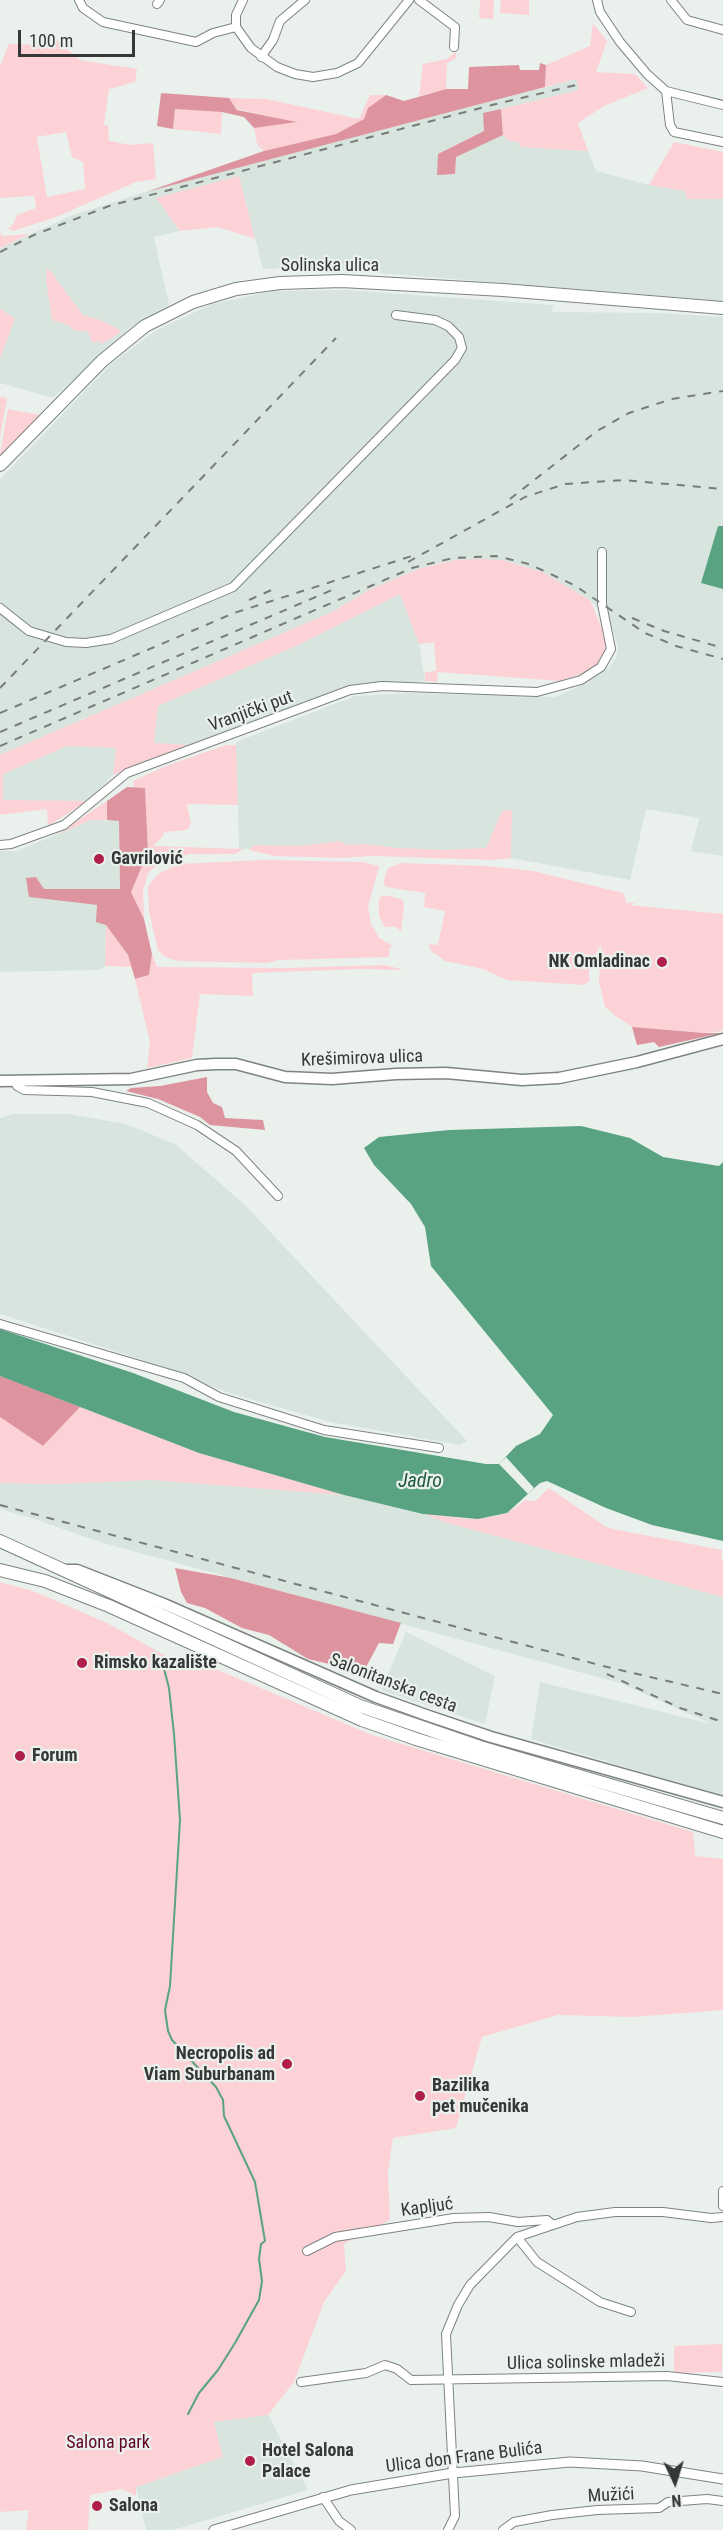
<!DOCTYPE html>
<html>
<head>
<meta charset="utf-8">
<style>
  body { margin:0 }
  #map { position:relative; width:723px; height:2530px; overflow:hidden; background:#eaf1ed; font-family:"Roboto Condensed",sans-serif }
  canvas { display:block }
  .north { position:absolute; left:645px; top:2452px; width:60px; height:60px; -webkit-text-stroke:4px #eaf1ed; paint-order:stroke; rotate:176deg; font-size:16px; font-weight:700; line-height:24px; text-align:center; color:#353836 }
  .north::after { content:''; display:block; margin:auto; width:21px; height:27px; background:#353836; clip-path:polygon(50% 0,100% 100%,50% 72%,0 100%) }
  .scale { position:absolute; left:18px; top:30px; width:117px; height:27px; box-sizing:border-box; border:3px solid #353836; border-top:0; padding-left:8px; font-size:18px; line-height:21px; white-space:nowrap; color:#353836; -webkit-text-stroke:4px #eaf1ed; paint-order:stroke }
</style>
</head>
<body>
<div id="map">
<canvas width="723" height="2530"></canvas>
<div class="north">N</div>
<div class="scale">100 m</div>
</div>
<script>
const c = document.querySelector('canvas').getContext('2d');
c.lineJoin = 'round';
function fill(path, color) { c.fillStyle = color; c.fill(path, 'evenodd'); }
const shape = rows => new Path2D(rows.map(r => 'M' + r).join(''));
function stroke(path, color, width, dash) { c.strokeStyle = color; c.lineWidth = width; c.lineCap = dash ? 'butt' : 'round'; c.setLineDash(dash || []); c.stroke(path); }
function label(font, color, halo, rows, align = 'center') {
  c.font = font + ' "Roboto Condensed",sans-serif'; c.lineWidth = 4.5; c.setLineDash([]); c.textBaseline = 'middle'; c.strokeStyle = halo; c.fillStyle = color; for (const [text, x, y, turn = 0] of rows) {
    c.save(); c.translate(x, y); c.rotate((+turn || 0) * Math.PI / 180); c.textAlign = isNaN(turn) ? turn : align; if (halo) c.strokeText(text, 0, 0); c.fillText(text, 0, 0); c.restore();
  }
}
fill(shape([
  [577,79,579,90,484,113,484,131,438,154,455,157,503,135,509,141,519,142,520,147,588,151,596,171,649,185,685,191,687,199,723,199,723,301,379,273,299,268,263,269,239,176,157,199,180,231,154,237,169,305,131,327,53,398,0,383,0,358,15,319,0,308,0,248,73,215,146,192],
  [346,290,554,305,551,312,661,313,723,317,723,526,718,526,701,583,723,589,723,856,691,851,699,818,646,809,630,880,511,858,239,849,236,742,355,696,408,693,555,697,587,683,610,667,616,657,618,646,610,622,590,600,542,572,502,560,456,560,421,568,367,591,332,612,0,755,0,479,113,362,157,330,212,304,274,291],
  [401,594,419,644,425,681,346,688,189,745,153,744,158,706,298,645],
  [67,746,117,747,113,775,87,801,2,800,3,774],
  [91,820,119,821,120,889,44,889,36,877,26,879,30,897,97,905,106,925,105,966,99,970,0,972,0,851,17,851],
  [13,1114,68,1114,126,1124,175,1144,245,1205,467,1441,460,1445,330,1422,232,1394,142,1360,0,1314,0,1118],
  [152,1480,344,1495,423,1514,452,1524,723,1597,723,1796,531,1739,540,1682,712,1724,620,1683,103,1543,31,1518,0,1509,0,1483,55,1484],
  [406,1632,495,1676,485,1724,381,1690],
  [268,2415,308,2490,173,2530,146,2530,136,2487,187,2470,214,2422]
]), '#d7e5de');
fill(shape([
  [480,0,494,0,493,19,479,18],
  [501,0,529,0,529,15,500,13],
  [593,23,607,41,596,72,635,74,648,88,604,106,578,123,588,151,520,147,519,142,509,141,503,135,501,109,579,90,576,79,545,87,546,65,590,46],
  [49,33,80,60,137,69,135,82,109,89,104,125,108,125,109,141,131,145,153,143,156,179,136,182,56,217,13,231,7,228,12,226,17,215,36,208,34,196,0,198,0,66,9,44,45,45],
  [66,132,72,157,83,162,85,189,47,197,37,137],
  [456,51,456,58,447,63,446,89,419,96,423,64,447,59],
  [370,95,386,95,368,108,364,119,336,134,264,151,257,144,254,128,295,122,237,109,229,98,266,99,359,119],
  [175,109,222,112,221,134,173,129],
  [674,142,723,152,723,199,687,199,685,191,649,185],
  [239,176,255,239,218,227,180,231,156,198],
  [0,232,2,236,29,234,0,248],
  [47,269,51,272,83,315,100,320,120,330,121,332,102,344,100,341,93,343,87,331,75,331,68,325,52,320,46,280],
  [0,308,15,319,0,358],
  [0,397,7,398,0,438],
  [8,409,40,415,0,457,0,454],
  [483,559,502,560,542,572,590,600,603,631,606,650,600,662,588,671,561,681,438,672,437,682,425,681,425,672,436,671,434,642,419,644,400,594,298,645,158,706,154,743,189,745,113,775,116,748,67,746,3,774,3,800,87,801,48,826,47,809,0,815,0,755,332,612,367,591,421,568,456,560],
  [226,745,236,745,238,805,187,804,191,823,187,830,164,832,163,836,153,846,243,849,235,854,189,854,158,864,148,873,143,891,144,919,131,892,148,852,145,788,134,787,133,781,166,766],
  [107,801,107,820,91,820,56,835],
  [512,810,511,858,494,860,372,856,342,858,275,856,249,850,254,845,298,846,340,841,347,845,366,844,397,848,443,850,486,848,502,811],
  [264,860,363,862,379,866,368,906,371,924,379,938,393,946,389,948,389,957,279,960,267,963,178,961,165,957,158,950,149,911,148,886,158,874,179,864],
  [402,863,486,866,533,871,623,893,627,903,636,903,630,905,723,914,723,1031,704,1033,632,1027,617,1017,605,1007,599,982,601,944,589,969,589,981,584,985,507,980,483,969,445,961,430,950,429,944,438,945,445,911,424,907,425,893,386,887,383,883,388,868],
  [383,895,402,899,404,906,401,931,396,927,385,927,379,916,379,898],
  [106,925,128,955,132,967,105,966],
  [152,954,157,967,284,968,385,965,404,970,361,969,252,973,253,996,200,994,192,1058,147,1068,150,1042,135,979,149,975],
  [80,1407,199,1453,344,1495,152,1480,55,1484,0,1483,0,1417,43,1446],
  [549,1488,608,1528,722,1550,721,1559,723,1560,723,1597,451,1524,423,1514,469,1519,495,1516,507,1513,526,1500,535,1501],
  [0,1582,36,1592,109,1624,173,1660,211,1667,372,1735,693,1832,695,1856,723,1859,723,2010,634,2017,558,2015,482,2037,456,2128,393,2138,388,2172,390,2220,344,2244,346,2271,324,2302,294,2382,268,2415,214,2422,223,2457,136,2487,136,2496,122,2489,90,2495,88,2530,26,2530,29,2510,0,2512],
  [722,2344,722,2372,674,2373,674,2346]
]), '#fcd2d7');
fill(shape([
  [540,63,546,65,545,87,146,192,264,151,336,134,364,119,368,108,386,95,404,101,446,89,468,89,469,67,519,65,520,70,539,70],
  [161,93,229,98,237,110,297,122,254,128,244,117,222,112,175,109,173,129,157,126],
  [501,109,503,135,456,157,455,174,437,175,438,154,484,131,483,113],
  [127,787,145,788,148,852,131,892,144,919,152,954,149,975,135,979,128,955,106,925,96,922,97,905,29,897,26,878,36,877,44,889,120,889,119,821,107,820,107,801],
  [632,1027,704,1033,721,1033,659,1047,654,1042,637,1045],
  [207,1077,207,1092,213,1103,222,1107,225,1118,263,1120,265,1130,210,1125,200,1117,158,1099,126,1091,131,1088,160,1086],
  [0,1376,35,1389,80,1407,43,1446,0,1417],
  [175,1568,231,1578,401,1623,393,1644,379,1643,366,1667,346,1668,308,1659,269,1635,242,1628,205,1608,187,1603,181,1592]
]), '#dd949f');
fill(shape([
  [718,526,723,526,723,589,701,583],
  [581,1126,630,1138,663,1157,719,1166,723,1162,723,1541,652,1525,606,1508,547,1481,540,1483,507,1513,478,1519,423,1514,344,1495,199,1453,0,1376,0,1329,133,1373,234,1412,325,1437,486,1464,499,1464,516,1446,540,1434,553,1415,431,1266,425,1227,411,1204,374,1165,364,1148,379,1137,449,1130]
]), '#59a382');
fill(shape([
  [506,1457,534,1488,528,1494,499,1464]
]), '#eaf1ed');
stroke(shape([
  [161,1657,169,1688,174,1734,180,1820,170,1986,165,2010,168,2031,172,2040,216,2087,223,2100,224,2116,255,2182,265,2241,261,2244,259,2259,262,2281,259,2300,235,2343,218,2370,199,2393,188,2414]
]), '#59a382', 2);
const minor = shape([
  [79,0,83,8,103,22,196,42,213,33,236,27],
  [243,0,236,15,236,27,251,48,277,67,295,74,313,77,337,73,358,63,409,0],
  [419,0,455,27,454,47],
  [597,0,600,12,620,42,647,74,666,91,723,105],
  [671,0,687,20,723,30],
  [157,4,160,0],
  [261,57,273,40,280,21,305,0],
  [666,91,670,125,674,132,723,142],
  [0,608,29,631,66,642,86,643,111,639,233,587,455,360,462,348,459,337,448,326,435,320,396,315],
  [0,845,11,844,64,825,127,773,350,690,382,686,537,692,581,680,601,667,611,649,602,604,602,552],
  [15,1081,17,1086,24,1090,92,1092,148,1103,197,1125,236,1151,278,1196],
  [0,1324,184,1378,219,1397,324,1430,439,1448],
  [723,2191,723,2206],
  [517,2237,537,2262,600,2302,631,2312],
  [307,2251,335,2237,454,2218,489,2217,518,2222,547,2220,552,2224],
  [301,2382,366,2373,385,2365,397,2369,411,2380,667,2376,723,2382],
  [323,2497,339,2521,351,2530],
  [448,2530,455,2516,446,2334,458,2305,470,2285,517,2237,577,2217,615,2212,663,2212,711,2218,723,2217],
  [503,2530,514,2522,552,2515,597,2510,659,2508,668,2502,707,2499,723,2501]
]);
const tertiary = shape([
  [214,2530,351,2490,453,2473,570,2462,642,2466,723,2479]
]);
const secondary = shape([
  [0,1081,131,1079,197,1065,216,1064,236,1064,285,1077,332,1079,396,1074,446,1073,522,1080,559,1078,637,1062,723,1039],
  [62,1570,77,1570,164,1604,376,1697,426,1715,491,1737,723,1802]
]);
const primary = shape([
  [0,465,102,361,145,326,193,302,236,289,280,283,342,281,503,290,723,308]
]);
const trunk = shape([
  [0,1541,360,1706,480,1747,723,1818],
  [0,1570,45,1581,109,1606,362,1720,416,1739,723,1832]
]);
stroke(minor, '#7d8480', 10);
stroke(tertiary, '#7d8480', 11);
stroke(secondary, '#7d8480', 13);
stroke(primary, '#7d8480', 14);
stroke(trunk, '#7d8480', 14);
stroke(minor, '#fff', 8);
stroke(tertiary, '#fff', 9);
stroke(secondary, '#fff', 10);
stroke(primary, '#fff', 12);
stroke(trunk, '#fff', 12);
stroke(shape([
  [0,252,34,235,109,206,492,105,576,85],
  [510,499,597,431,629,413,672,399,723,391],
  [408,562,525,497,565,484,623,480,723,489],
  [249,600,276,588],
  [632,618,664,631,723,648],
  [0,688,336,338],
  [0,713,234,613,415,555],
  [0,732,332,590],
  [0,746,373,585,412,568,453,558,496,556,529,564,574,585,645,633,676,646,723,659],
  [0,1505,603,1666,723,1694],
  [607,1674,680,1708,723,1722]
]), '#787c7a', 2, [8, 8]);
for (const [x, y, r, color] of [
  [99,859,6,"#b01e4b"],
  [662,962,6,"#b01e4b"],
  [82,1663,6,"#b01e4b"],
  [20,1756,6,"#b01e4b"],
  [287,2064,6,"#b01e4b"],
  [420,2096,6,"#b01e4b"],
  [250,2461,6,"#b01e4b"],
  [97,2506,6,"#b01e4b"]
]) { const dot = new Path2D(); dot.arc(x, y, r, 0, 2 * Math.PI); c.fillStyle = color; c.fill(dot); stroke(dot, '#eaf1ed', 2); }
label('18px', '#353836', '#eaf1ed', [
  ["Solinska ulica",330,266],
  ["Vranjički put",251,712,-20],
  ["Krešimirova ulica",362,1059,-2],
  ["Salonitanska cesta",393,1684,21],
  ["Kapljuć",427,2208,-8],
  ["Ulica solinske mladeži",586,2363,-1],
  ["Ulica don Frane Bulića",464,2458,-7],
  ["Mužići",611,2496,-3]
]);
label('bold 18px', '#353836', '#eaf1ed', [
  ["Gavrilović",111,859],
  ["NK Omladinac",650,962,"right"],
  ["Rimsko kazalište",94,1663],
  ["Forum",32,1756],
  ["Necropolis ad",275,2054,"right"],
  ["Viam Suburbanam",275,2075,"right"],
  ["Bazilika",432,2086],
  ["pet mučenika",432,2107],
  ["Hotel Salona",262,2451],
  ["Palace",262,2472],
  ["Salona",109,2506]
], 'left');
label('18px', '#5e0523', '#eaf1ed', [
  ["Salona park",108,2443]
]);
label('italic 20px', '#205942', '#eaf1ed', [
  ["Jadro",420,1482]
]);
</script>
</body>
</html>
